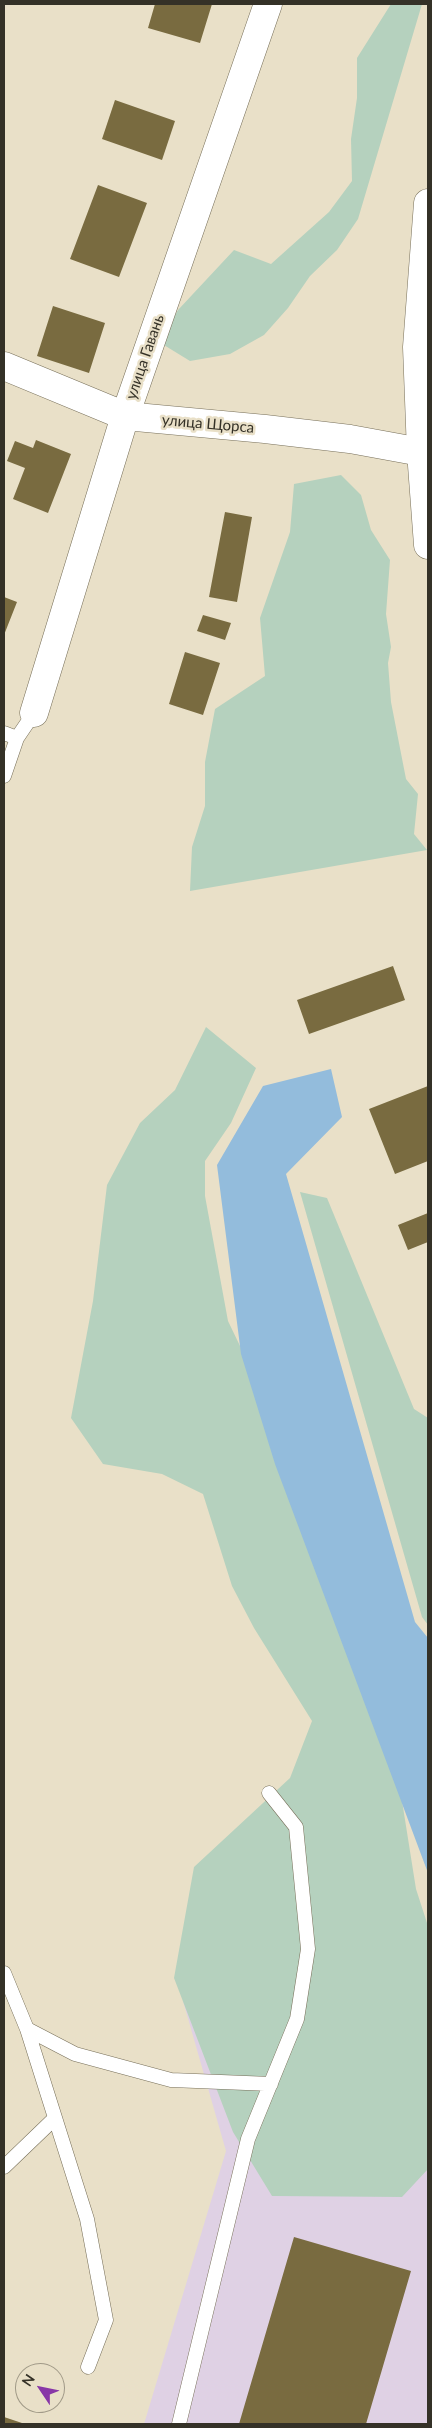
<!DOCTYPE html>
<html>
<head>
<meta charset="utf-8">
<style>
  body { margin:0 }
  #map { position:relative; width:432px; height:2428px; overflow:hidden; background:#e9e0c8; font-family:Lato,sans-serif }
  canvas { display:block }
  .frame { position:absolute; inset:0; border:5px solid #343127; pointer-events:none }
  .north { position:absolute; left:15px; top:2363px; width:50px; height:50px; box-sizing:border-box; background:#e9e0c8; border:1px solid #a19a88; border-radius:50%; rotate:304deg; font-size:14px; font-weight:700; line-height:20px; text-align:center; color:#343127 }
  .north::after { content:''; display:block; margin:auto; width:18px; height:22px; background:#8837a7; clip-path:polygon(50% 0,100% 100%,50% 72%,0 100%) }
</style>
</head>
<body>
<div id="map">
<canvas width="432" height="2428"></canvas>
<div class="frame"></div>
<div class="north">N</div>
</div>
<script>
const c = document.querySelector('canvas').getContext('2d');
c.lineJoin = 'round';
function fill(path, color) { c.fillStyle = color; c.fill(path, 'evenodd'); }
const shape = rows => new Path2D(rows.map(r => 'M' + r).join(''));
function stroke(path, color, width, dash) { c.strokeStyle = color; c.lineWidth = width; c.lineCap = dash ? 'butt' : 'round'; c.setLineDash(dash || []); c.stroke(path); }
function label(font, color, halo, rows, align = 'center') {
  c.font = font + ' Lato,sans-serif'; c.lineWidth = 5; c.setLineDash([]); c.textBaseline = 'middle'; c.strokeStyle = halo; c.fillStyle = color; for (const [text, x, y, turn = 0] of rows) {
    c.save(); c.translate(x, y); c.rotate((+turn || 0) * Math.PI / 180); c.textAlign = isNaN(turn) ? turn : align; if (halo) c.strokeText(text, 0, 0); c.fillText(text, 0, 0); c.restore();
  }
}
fill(shape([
  [183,2001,428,2074,428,2424,144,2424,226,2151]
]), '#dfd1e4');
fill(shape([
  [391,4,422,4,358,219,337,250,310,276,288,308,264,335,230,354,190,361,159,342,178,310,234,250,271,264,329,212,352,181,351,139,357,98,357,58],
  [341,475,361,495,371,530,390,560,386,614,391,647,388,663,391,702,406,779,418,794,414,834,427,850,190,891,192,847,205,806,205,762,215,709,265,676,260,618,290,532,294,484],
  [206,1027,256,1068,231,1123,205,1161,205,1196,228,1321,278,1425,389,1719,416,1889,428,1926,428,2169,402,2197,272,2196,233,2132,174,1978,194,1867,290,1778,312,1721,254,1628,232,1586,203,1494,162,1474,103,1464,71,1418,93,1301,107,1185,140,1123,175,1090],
  [300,1192,327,1198,414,1409,428,1418,428,1625,422,1617]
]), '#b5d1be');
fill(shape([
  [331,1069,342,1117,286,1174,415,1622,428,1638,428,1873,275,1464,241,1354,217,1165,263,1086]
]), '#93bcdc');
fill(shape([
  [155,4,212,4,200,43,148,28],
  [115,100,175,121,162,160,102,139],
  [98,185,147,203,119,277,70,259],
  [53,306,105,323,89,373,37,356],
  [36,440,71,454,48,513,13,499,25,468,7,461,15,441,33,448],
  [225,512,252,517,237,602,209,597],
  [4,597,17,602,4,635],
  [203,615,231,623,225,640,197,631],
  [185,652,220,663,203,715,169,704],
  [393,966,405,1000,309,1034,297,1000],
  [428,1086,428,1161,395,1174,369,1109],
  [428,1213,428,1242,408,1250,398,1225],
  [294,2237,411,2271,366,2424,239,2424],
  [4,2417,25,2424,4,2424]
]), '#796b40');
const lane = shape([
  [4,733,17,738],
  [4,776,17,738,34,713],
  [4,1973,27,2029,75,2054,171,2080,271,2084],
  [27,2029,87,2219,106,2320,88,2367],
  [4,2167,55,2118],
  [179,2424,248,2139,297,2019,308,1949,296,1827,269,1793]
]);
const street = shape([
  [4,366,125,416,265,429,350,439,421,452],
  [34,713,125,416,268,4]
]);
const secondary = shape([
  [428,203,417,347,421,452,428,545]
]);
stroke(lane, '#776f59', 15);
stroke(street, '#776f59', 29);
stroke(secondary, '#776f59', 29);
stroke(lane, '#fff', 14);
stroke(street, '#fff', 28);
stroke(secondary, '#fff', 28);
label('15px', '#343127', '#e9e0c8', [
  ["улица Гавань",145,357,-71],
  ["улица Щорса",208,424,5]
]);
</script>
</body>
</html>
